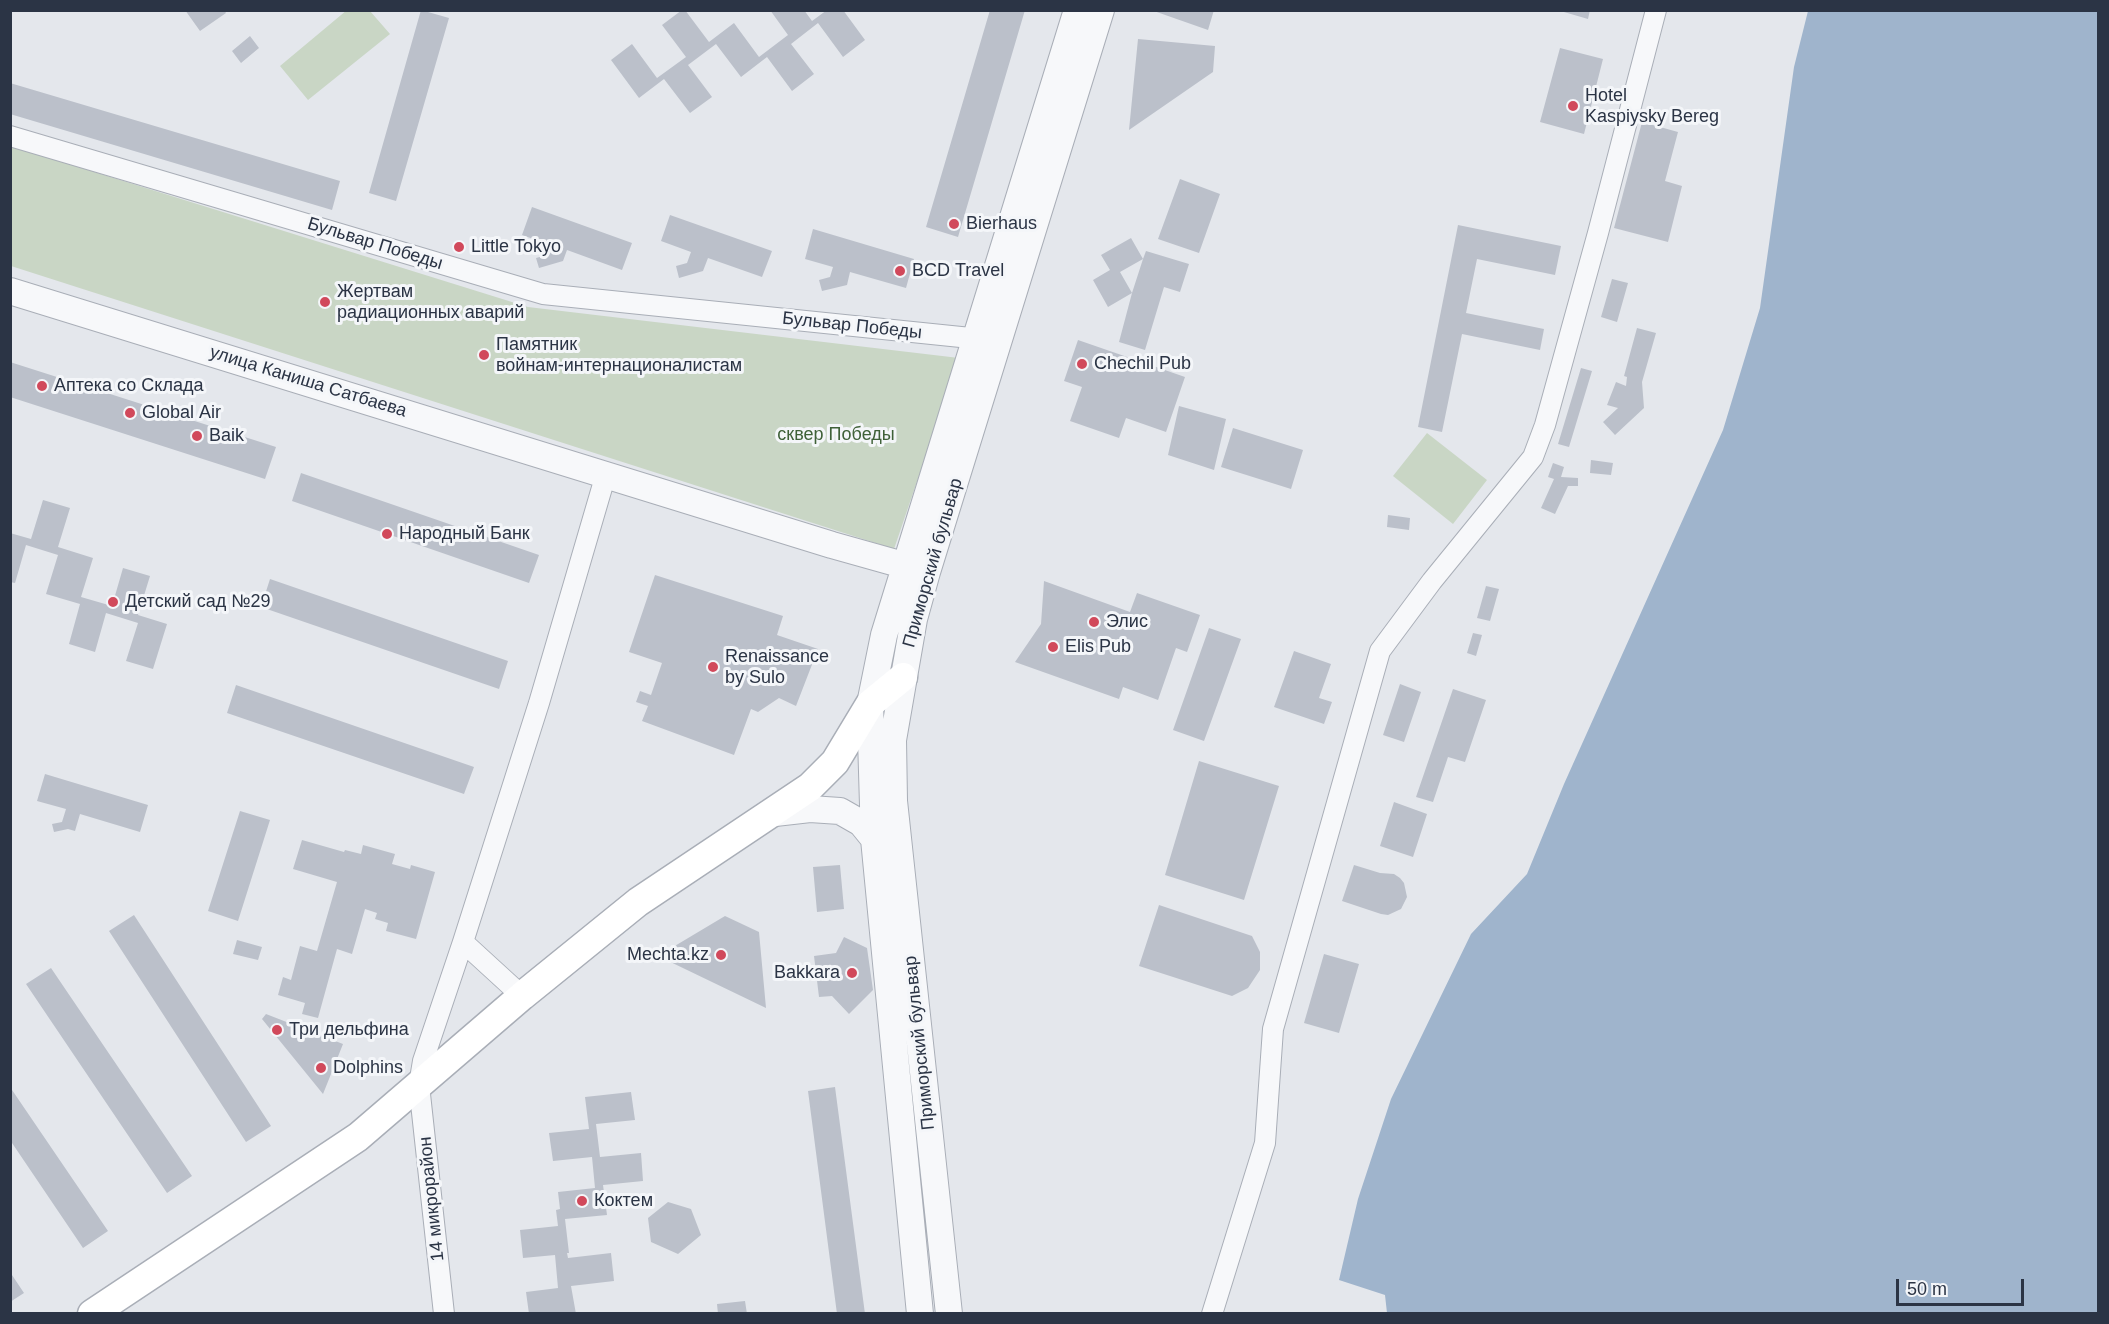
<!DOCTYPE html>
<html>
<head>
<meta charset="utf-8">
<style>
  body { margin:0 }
  #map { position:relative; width:2109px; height:1324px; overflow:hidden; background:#e4e7ec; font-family:Arial,sans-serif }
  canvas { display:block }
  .frame { position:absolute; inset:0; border:12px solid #2b3445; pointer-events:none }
  .scale { position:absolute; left:1896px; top:1279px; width:128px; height:27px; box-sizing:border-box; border:3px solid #2b3445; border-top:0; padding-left:8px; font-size:18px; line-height:21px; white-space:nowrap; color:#2b3445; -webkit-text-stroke:4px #f4f6f9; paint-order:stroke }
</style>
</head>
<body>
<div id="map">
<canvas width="2109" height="1324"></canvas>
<div class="frame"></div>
<div class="scale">50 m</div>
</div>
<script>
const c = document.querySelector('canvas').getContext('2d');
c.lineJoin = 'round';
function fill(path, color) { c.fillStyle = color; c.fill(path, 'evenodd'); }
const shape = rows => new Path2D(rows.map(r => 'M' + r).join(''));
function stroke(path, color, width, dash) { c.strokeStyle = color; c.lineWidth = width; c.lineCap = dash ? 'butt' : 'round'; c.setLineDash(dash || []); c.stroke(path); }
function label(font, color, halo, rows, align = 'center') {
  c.font = font + ' Arial,sans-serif'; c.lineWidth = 6; c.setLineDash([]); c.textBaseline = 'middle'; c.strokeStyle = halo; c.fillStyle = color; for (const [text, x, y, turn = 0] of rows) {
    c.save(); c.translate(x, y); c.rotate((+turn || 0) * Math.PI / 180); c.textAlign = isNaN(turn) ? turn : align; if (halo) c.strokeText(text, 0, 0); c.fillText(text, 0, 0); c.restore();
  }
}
fill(shape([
  [347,10,370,11,390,34,308,100,280,66],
  [11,146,528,307,959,358,894,549,11,266],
  [1427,433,1487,480,1453,524,1393,476]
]), '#c9d6c5');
fill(shape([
  [1808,11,2098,11,2098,1313,1387,1313,1385,1295,1339,1280,1358,1199,1391,1099,1471,934,1527,874,1564,784,1723,430,1760,308,1794,67]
]), '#9fb4cc');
fill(shape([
  [185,10,224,10,226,13,200,31],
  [421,10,449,18,396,201,369,193],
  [682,10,685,10,709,42,734,23,759,57,788,35,770,10,804,10,812,21,827,10,843,10,865,40,843,57,818,23,791,44,814,74,792,91,767,57,741,77,716,44,688,65,712,97,690,113,664,79,639,98,611,60,632,44,657,78,686,57,662,25],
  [990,10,1025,10,958,237,926,227],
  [1151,10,1214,10,1208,30],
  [1557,10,1590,10,1588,19],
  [250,36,259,48,241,63,232,51],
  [1138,39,1215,46,1213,72,1129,130],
  [1560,48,1603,59,1584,134,1540,122],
  [10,83,340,181,332,210,10,114],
  [1642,122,1678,132,1665,181,1682,186,1668,242,1614,228],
  [1180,179,1220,194,1199,253,1158,239],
  [532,207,632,243,622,270,567,250,563,261,539,268,536,258,547,255,550,245,522,235],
  [670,215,772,251,762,277,708,258,703,271,679,278,676,266,687,263,691,252,661,241],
  [1458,225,1561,246,1555,275,1477,259,1466,313,1544,329,1540,350,1462,334,1442,432,1418,427],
  [813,229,914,259,906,288,850,272,847,285,822,291,819,280,830,277,833,267,805,259],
  [1131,238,1143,259,1146,251,1189,264,1180,292,1164,287,1145,350,1119,342,1132,293,1108,307,1093,280,1110,270,1101,255],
  [1143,259,1132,293,1120,272],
  [1612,279,1628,283,1617,322,1601,317],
  [1637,328,1656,333,1642,382,1644,408,1615,435,1603,422,1618,408,1607,405,1616,382,1626,386,1627,377,1624,376],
  [1078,340,1185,377,1166,432,1126,418,1119,438,1070,421,1082,387,1064,381],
  [10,362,276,447,265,479,10,397],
  [1581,368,1592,371,1569,447,1558,444],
  [1179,406,1226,419,1214,470,1168,455],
  [1233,428,1303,450,1291,489,1221,467],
  [1591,460,1613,463,1611,475,1590,473],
  [1553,463,1564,467,1561,477,1578,478,1578,486,1568,486,1555,514,1541,508,1554,479,1548,477],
  [301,473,539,555,529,583,292,501],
  [43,500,70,508,58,547,93,558,81,597,112,606,123,568,150,576,138,615,167,624,153,669,126,661,138,623,106,613,95,652,69,644,80,604,46,594,58,555,26,545,15,583,10,582,10,533,31,539],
  [1388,515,1410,518,1409,530,1387,527],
  [655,575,783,616,777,635,818,649,796,706,779,698,758,712,751,709,734,755,642,721,648,706,636,702,640,691,651,695,662,663,629,652],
  [270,579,508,661,499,689,261,607],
  [1044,581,1130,612,1137,593,1200,615,1187,652,1176,648,1158,700,1123,687,1119,699,1015,662,1041,624],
  [1486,586,1499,589,1490,621,1477,618],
  [1209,628,1241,639,1204,741,1173,730],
  [1473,633,1482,635,1476,656,1467,653],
  [1294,651,1331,664,1319,698,1332,702,1324,724,1274,707],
  [1400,684,1421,692,1404,742,1383,735],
  [236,685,474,767,464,794,227,713],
  [1453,689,1486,700,1465,762,1448,757,1433,802,1416,797],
  [1199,761,1279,786,1244,900,1165,875],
  [45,774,148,805,140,832,80,814,75,831,68,829,54,832,52,824,62,822,66,809,37,801],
  [1394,802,1427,814,1413,857,1380,846],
  [240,811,270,820,238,921,208,911],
  [302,840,344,852,345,850,361,854,363,845,395,854,392,864,410,869,411,865,435,872,416,939,386,931,388,923,375,919,377,913,365,909,352,954,337,949,318,1018,302,1014,305,1003,278,995,283,977,291,980,300,946,317,951,337,882,293,869],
  [840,865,844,909,817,912,813,867],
  [1354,865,1380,873,1394,874,1400,878,1404,883,1407,897,1401,909,1388,915,1381,914,1342,901],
  [1159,905,1252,936,1260,952,1260,970,1248,988,1232,996,1139,966],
  [134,915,271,1126,246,1142,109,931],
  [725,916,759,932,766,1008,658,956],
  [844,937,867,948,873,990,849,1014,832,996,819,997,814,956,836,953],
  [237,940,262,947,258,960,233,954],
  [1324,954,1359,964,1339,1033,1304,1023],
  [51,968,192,1176,167,1193,26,984],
  [266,1014,343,1044,323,1094,262,1019],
  [10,1087,108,1231,83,1248,10,1140],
  [835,1087,865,1314,837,1314,808,1091],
  [631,1092,635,1120,596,1124,600,1157,641,1153,643,1181,603,1185,607,1215,565,1219,569,1253,567,1253,568,1258,611,1253,614,1281,571,1286,576,1314,529,1314,526,1292,558,1288,555,1255,523,1258,520,1230,558,1226,556,1210,560,1209,558,1192,595,1188,592,1157,553,1161,549,1133,589,1129,585,1097],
  [668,1202,691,1209,701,1235,678,1254,651,1242,648,1218],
  [10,1272,24,1293,10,1302],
  [745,1301,747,1314,718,1314,717,1304]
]), '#bbc0ca');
const minor = shape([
  [10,136,543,294,990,340],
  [463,942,522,996],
  [444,1314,419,1085,423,1061,463,942,539,703,606,474],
  [1212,1314,1265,1143,1273,1029,1380,651,1432,581,1533,457,1545,425,1598,233,1656,10]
]);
const tertiary = shape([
  [10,291,832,545,921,570],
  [775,813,810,809,840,811,861,823,874,839],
  [920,1314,874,839,870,704,884,635,1077,10],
  [949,1314,894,801,893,740,914,619,927,572,1101,10]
]);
const secondary = shape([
  [92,1314,358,1137,522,996,638,902,810,787,835,762,870,704,903,677]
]);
stroke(minor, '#a9aeb7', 22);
stroke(tertiary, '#a9aeb7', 28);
stroke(secondary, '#a9aeb7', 31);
stroke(minor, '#f7f8fa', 20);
stroke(tertiary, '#f7f8fa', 26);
stroke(secondary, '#fff', 28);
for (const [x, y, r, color] of [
  [1573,106,6,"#d1495b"],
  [954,224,6,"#d1495b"],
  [459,247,6,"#d1495b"],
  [900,271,6,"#d1495b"],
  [325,302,6,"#d1495b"],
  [484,355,6,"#d1495b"],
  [1082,364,6,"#d1495b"],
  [42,386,6,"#d1495b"],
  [130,413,6,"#d1495b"],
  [197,436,6,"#d1495b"],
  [387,534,6,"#d1495b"],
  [113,602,6,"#d1495b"],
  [1094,622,6,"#d1495b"],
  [1053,647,6,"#d1495b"],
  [713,667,6,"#d1495b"],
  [721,955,6,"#d1495b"],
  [852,973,6,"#d1495b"],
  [277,1030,6,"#d1495b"],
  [321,1068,6,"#d1495b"],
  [582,1201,6,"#d1495b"]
]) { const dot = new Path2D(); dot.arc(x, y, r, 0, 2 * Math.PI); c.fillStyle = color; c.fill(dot); stroke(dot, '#f4f6f9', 2); }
label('18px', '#2b3445', '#f4f6f9', [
  ["Hotel",1585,96],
  ["Kaspiysky Bereg",1585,117],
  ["Bierhaus",966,224],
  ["Little Tokyo",471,247],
  ["BCD Travel",912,271],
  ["Жертвам",337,292],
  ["радиационных аварий",337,313],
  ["Памятник",496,345],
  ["войнам-интернационалистам",496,366],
  ["Chechil Pub",1094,364],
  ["Аптека со Склада",54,386],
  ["Global Air",142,413],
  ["Baik",209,436],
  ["Народный Банк",399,534],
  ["Детский сад №29",125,602],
  ["Элис",1106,622],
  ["Elis Pub",1065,647],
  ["Renaissance",725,657],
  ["by Sulo",725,678],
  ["Mechta.kz",709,955,"right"],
  ["Bakkara",840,973,"right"],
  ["Три дельфина",289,1030],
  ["Dolphins",333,1068],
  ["Коктем",594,1201]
], 'left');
label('18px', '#2b3445', '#f4f6f9', [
  ["Бульвар Победы",375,244,17],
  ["Бульвар Победы",852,326,6],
  ["улица Каниша Сатбаева",308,382,17],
  ["Приморский бульвар",933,563,-74],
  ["Приморский бульвар",920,1043,-96],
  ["14 микрорайон",432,1199,-96]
]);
label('18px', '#3f6138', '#f4f6f9', [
  ["сквер Победы",836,435]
]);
</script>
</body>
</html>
